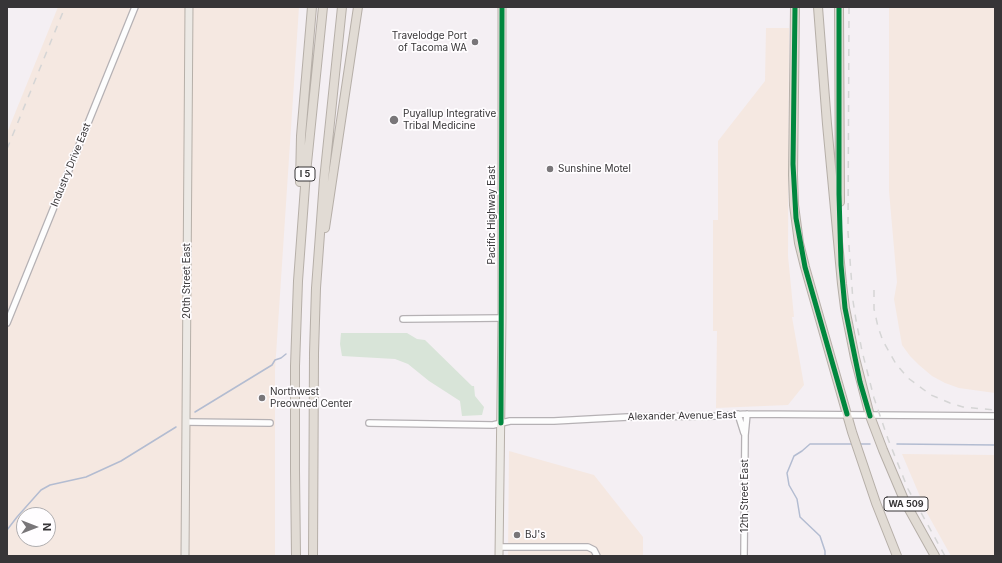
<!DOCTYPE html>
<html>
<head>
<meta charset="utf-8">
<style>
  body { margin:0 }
  #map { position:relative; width:1002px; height:563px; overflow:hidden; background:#f4eff3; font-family:Inter,sans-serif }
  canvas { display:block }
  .frame { position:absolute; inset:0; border:8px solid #373537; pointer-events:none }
  .north { position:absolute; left:16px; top:507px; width:40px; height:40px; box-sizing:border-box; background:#fffdff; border:1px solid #afadaf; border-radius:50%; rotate:90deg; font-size:11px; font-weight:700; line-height:16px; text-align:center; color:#373537 }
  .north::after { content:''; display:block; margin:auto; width:14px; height:18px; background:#797679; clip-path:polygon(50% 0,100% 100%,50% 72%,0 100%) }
</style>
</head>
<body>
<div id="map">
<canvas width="1002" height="563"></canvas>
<div class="frame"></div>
<div class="north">N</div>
</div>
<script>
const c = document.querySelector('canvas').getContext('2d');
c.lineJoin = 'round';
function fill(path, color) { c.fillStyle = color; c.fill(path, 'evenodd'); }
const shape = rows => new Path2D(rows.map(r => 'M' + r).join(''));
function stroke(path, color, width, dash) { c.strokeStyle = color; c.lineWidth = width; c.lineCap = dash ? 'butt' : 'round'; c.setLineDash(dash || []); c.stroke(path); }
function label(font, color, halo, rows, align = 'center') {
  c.font = font + ' Inter,sans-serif'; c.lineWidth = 3.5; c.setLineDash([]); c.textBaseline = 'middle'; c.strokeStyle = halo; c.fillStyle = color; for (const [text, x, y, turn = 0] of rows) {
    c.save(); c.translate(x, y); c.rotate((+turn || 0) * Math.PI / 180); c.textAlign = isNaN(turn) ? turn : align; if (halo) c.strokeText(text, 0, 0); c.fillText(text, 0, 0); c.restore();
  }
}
fill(shape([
  [58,7,299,7,275,370,275,556,7,556,7,133],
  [24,515,48,515,48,539,24,539],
  [889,7,995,7,995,393,959,388,945,383,932,376,919,365,910,356,902,345,894,299,897,282,889,191],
  [766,28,789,28,788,256,794,317,792,317,804,385,788,405,716,408,717,331,713,331,713,220,718,220,718,141,765,81],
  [509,451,594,475,643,537,643,556,508,556],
  [902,454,995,455,995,556,951,556,927,513]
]), '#f5e8e1');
fill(shape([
  [341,333,407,333,417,339,425,340,472,386,474,386,475,396,484,407,482,415,462,416,460,401,429,381,408,364,395,359,342,356,340,344]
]), '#d8e4d8');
stroke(shape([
  [195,412,272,365,275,360,281,358,286,354],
  [859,444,870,444],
  [897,444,995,445],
  [7,530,17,517,41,490,50,485,86,477,121,461,176,427],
  [825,556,825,551,820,536,800,517,797,499,789,485,787,473,794,456,802,451,810,444,853,444]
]), '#b3bcd1', 1.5);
const minor = shape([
  [403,319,502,318],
  [7,323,135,7],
  [738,414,744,433],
  [186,422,270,423],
  [369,423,493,425,510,421,554,421,628,417,716,416,747,414,995,416],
  [499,547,588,547,594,550,597,556],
  [744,556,745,435,747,414]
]);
const major = shape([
  [185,556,189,7],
  [499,556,502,318,502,7]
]);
const highway = shape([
  [795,7,793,175,794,205,799,243,805,267,852,432,876,503,897,556],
  [818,7,827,124,842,284,845,308,855,358,870,416,883,450,905,502,935,556],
  [839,7,840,202],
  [300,182,301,136,312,7],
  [325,228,358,7],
  [296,556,295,471,295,366,298,281,306,173,323,7],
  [313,556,314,353,316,288,324,180,342,7]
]);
stroke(minor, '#b5b1b4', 8);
stroke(major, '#b6afa8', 9);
stroke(highway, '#b6afa8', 10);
stroke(minor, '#fdfdfd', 5.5);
stroke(major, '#ece9e5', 7);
stroke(highway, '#e1dbd4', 8);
stroke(shape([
  [849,7,848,232,853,301,856,320,862,351,874,398,888,439,908,489,945,556],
  [7,149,65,7],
  [874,290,874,309,878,327,883,341,896,364,908,378,931,395,950,403,963,407,995,410]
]), '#d5d5d5', 1.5, [7, 7]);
stroke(shape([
  [795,7,793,164,796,218,805,267,847,414],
  [839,7,839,194,841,265,845,308,851,338,860,382,870,416],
  [501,423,502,7]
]), '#00873e', 5);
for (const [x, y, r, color] of [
  [475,42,4,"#797679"],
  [394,120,5,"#797679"],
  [550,169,4,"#797679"],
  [262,398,4,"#797679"],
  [517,535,4,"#797679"]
]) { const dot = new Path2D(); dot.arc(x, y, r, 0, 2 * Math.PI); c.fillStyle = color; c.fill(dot); stroke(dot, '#fffdff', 1.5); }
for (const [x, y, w] of [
  [305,174,20],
  [906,504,44]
]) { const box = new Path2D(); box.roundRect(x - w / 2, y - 7, w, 14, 3); c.fillStyle = '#fffdff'; c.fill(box); stroke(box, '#373537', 1); }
label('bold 9px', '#373537', null, [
  ["I 5",305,174],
  ["WA 509",906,504]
]);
label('10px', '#373537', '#fffdff', [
  ["Travelodge Port",467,36,"right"],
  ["of Tacoma WA",467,48,"right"],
  ["Puyallup Integrative",403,114],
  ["Tribal Medicine",403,126],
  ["Sunshine Motel",558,169],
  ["Northwest",270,392],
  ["Preowned Center",270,404],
  ["BJ's",525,535]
], 'left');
label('10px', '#373537', '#fffdff', [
  ["Industry Drive East",71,165,-68],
  ["Pacific Highway East",492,215,-90],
  ["20th Street East",187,281,-90],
  ["Alexander Avenue East",682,416,-1],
  ["12th Street East",745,496,-90]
]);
</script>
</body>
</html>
